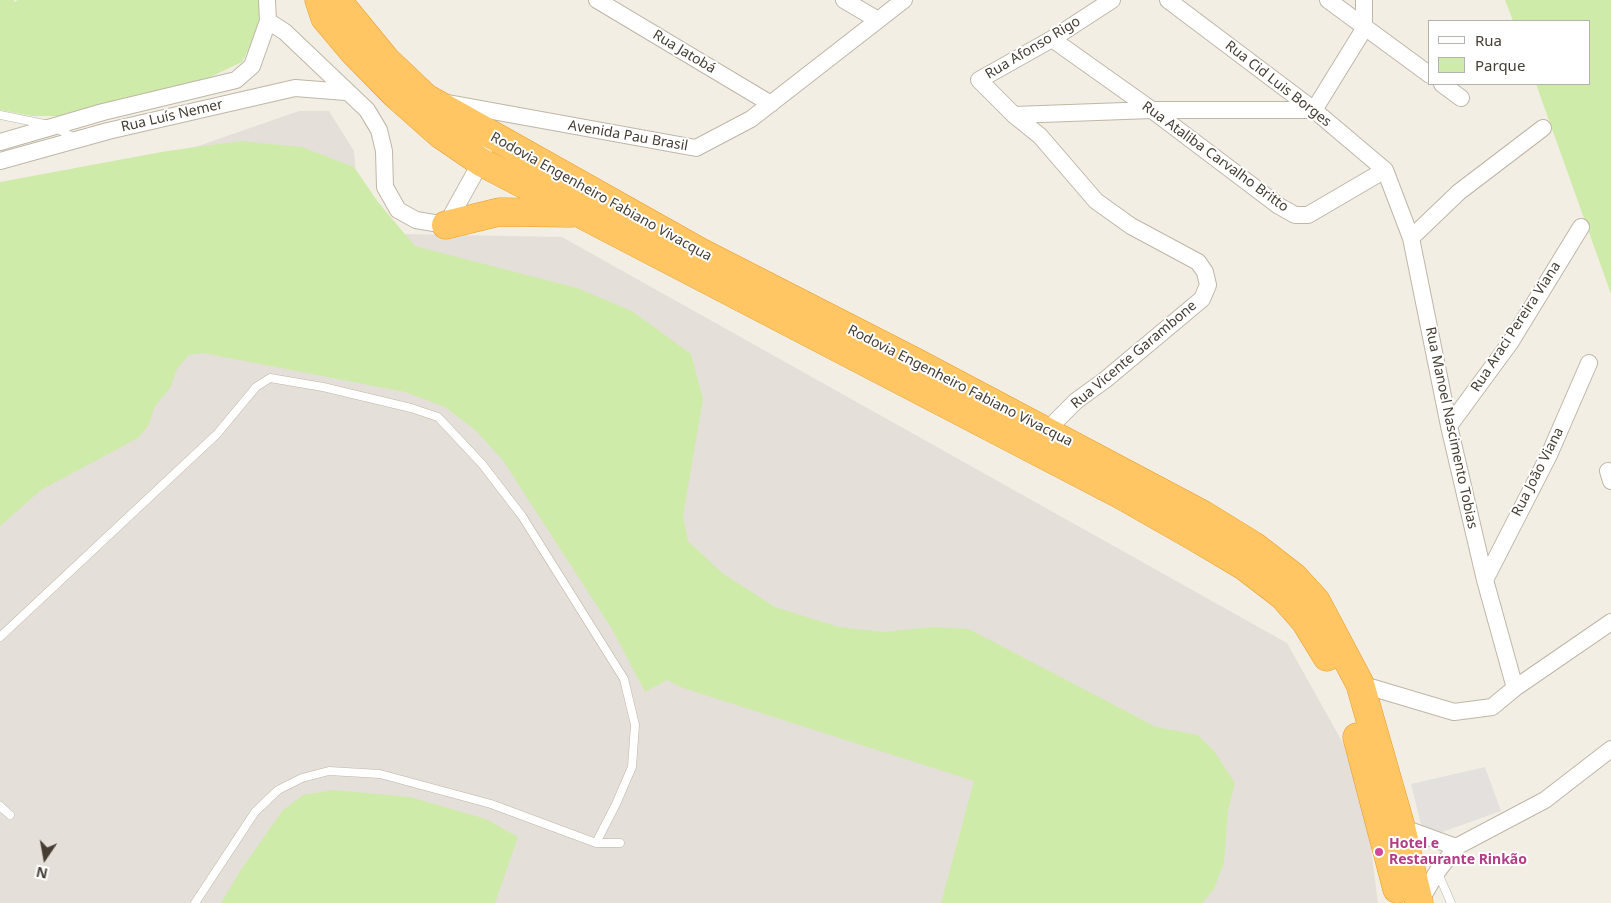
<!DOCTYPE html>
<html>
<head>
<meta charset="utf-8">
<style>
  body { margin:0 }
  #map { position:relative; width:1611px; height:903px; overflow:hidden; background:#f3eee4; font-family:"Noto Sans",sans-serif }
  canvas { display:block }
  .legend { position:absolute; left:1428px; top:20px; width:162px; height:65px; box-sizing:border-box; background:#fff; border:1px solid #b5b2ad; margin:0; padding:6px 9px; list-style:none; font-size:15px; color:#463e33 }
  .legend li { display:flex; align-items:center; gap:10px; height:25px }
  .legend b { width:25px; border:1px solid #b5b2ad }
  .north { position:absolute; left:20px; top:833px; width:50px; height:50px; -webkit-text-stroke:4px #fff; paint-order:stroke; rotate:192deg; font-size:14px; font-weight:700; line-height:20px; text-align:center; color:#463e33 }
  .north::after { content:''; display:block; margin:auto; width:18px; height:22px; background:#463e33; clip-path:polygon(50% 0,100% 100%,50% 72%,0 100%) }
</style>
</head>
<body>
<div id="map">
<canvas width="1611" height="903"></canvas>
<ul class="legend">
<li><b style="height:6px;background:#fff"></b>Rua</li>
<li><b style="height:14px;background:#cfeba9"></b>Parque</li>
</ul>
<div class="north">N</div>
</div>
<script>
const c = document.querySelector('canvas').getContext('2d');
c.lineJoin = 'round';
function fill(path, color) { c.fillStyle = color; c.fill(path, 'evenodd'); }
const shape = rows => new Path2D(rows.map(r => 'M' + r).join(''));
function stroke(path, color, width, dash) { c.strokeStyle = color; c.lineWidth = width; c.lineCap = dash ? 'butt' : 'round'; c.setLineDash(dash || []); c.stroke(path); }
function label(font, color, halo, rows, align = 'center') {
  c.font = font + ' "Noto Sans",sans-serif'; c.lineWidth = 4; c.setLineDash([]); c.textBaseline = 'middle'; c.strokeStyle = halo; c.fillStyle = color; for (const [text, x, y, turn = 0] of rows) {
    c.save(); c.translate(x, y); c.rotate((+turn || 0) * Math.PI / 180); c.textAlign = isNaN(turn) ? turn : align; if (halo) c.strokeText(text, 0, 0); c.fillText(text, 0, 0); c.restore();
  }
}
fill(shape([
  [299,111,329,111,354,151,358,198,403,234,562,237,1287,643,1344,745,1368,824,1378,903,0,903,0,204,201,145]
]), '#e5dfd9');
fill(shape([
  [0,0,14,0,14,2,18,0,277,0,273,2,242,62,202,81,71,116,32,116,0,110],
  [1505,0,1611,0,1611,294,1536,84,1590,84,1590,21,1513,21],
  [241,141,302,147,354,167,378,202,415,246,577,288,632,311,691,354,703,399,683,516,688,541,722,573,775,607,839,627,883,632,933,627,969,629,1156,727,1198,735,1214,751,1235,783,1228,811,1224,863,1214,889,1202,903,941,903,974,781,683,688,667,680,645,692,612,629,502,459,474,429,445,407,405,392,203,353,189,355,177,369,170,388,155,406,148,426,138,438,41,490,0,526,0,182,167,151],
  [334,790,410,797,486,819,518,837,495,903,221,903,240,871,283,810,303,795]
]), '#cfeba9');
fill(shape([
  [1485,767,1501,811,1442,832,1422,828,1411,784]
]), '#e3e0dd');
const lane = shape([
  [0,115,54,126,75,139],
  [0,637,217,434,256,387,270,378,323,387,411,408,438,417,482,464,522,516,624,679,635,725,632,767,616,804,596,843],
  [0,806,10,815],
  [1438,873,1451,903],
  [195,903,255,812,278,790,302,778,329,771,380,774,491,804,596,843,620,843]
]);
const street = shape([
  [597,0,771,104],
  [844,0,878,20],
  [1168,0,1314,110,1385,170,1411,238,1449,426,1485,580,1515,688],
  [1328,0,1430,75],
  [268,21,285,32,367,110,379,130,384,151,385,187,398,210,416,220,446,225,481,162,485,147,484,132],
  [1052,39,1152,110,1279,206,1295,215,1308,215,1385,170],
  [1442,84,1461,98],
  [448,103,696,148,751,119,904,0],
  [1014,115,1152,110,1314,110,1364,29,1364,0],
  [0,142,103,112,236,80,252,66,268,21,267,0],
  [0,161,108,131,295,88,346,92],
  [1411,238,1459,192,1543,128],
  [1449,426,1510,343,1581,227],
  [1046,431,1076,401,1105,380,1202,299,1208,285,1205,272,1198,262,1131,226,1096,201,1040,136,1014,115,979,80,1052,39,1112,0],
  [1608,471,1611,481],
  [1485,580,1549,455,1589,363],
  [1360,684,1454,712,1492,707,1515,688,1611,622],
  [1401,827,1456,847],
  [1419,903,1437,872,1456,847,1545,800,1611,749]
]);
const highway = shape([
  [319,0,325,18,352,50,396,95,440,134,481,162,1123,496,1195,537,1244,566,1283,596,1305,621,1327,657],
  [337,0,386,60,426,98,700,252,917,363,1202,514,1254,546,1294,577,1316,601,1360,684,1401,827,1419,903],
  [446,225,499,212,571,213],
  [1357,737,1397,889]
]);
stroke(lane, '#bfb6a6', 9);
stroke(street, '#bfb6a6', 18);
stroke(highway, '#e99c28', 29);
stroke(lane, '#fff', 8);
stroke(street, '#fff', 16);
stroke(highway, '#ffc663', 28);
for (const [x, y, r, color] of [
  [1379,852,5,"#d1479c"]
]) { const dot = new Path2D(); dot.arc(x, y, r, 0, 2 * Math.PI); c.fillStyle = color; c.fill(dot); stroke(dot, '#fff', 2); }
label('14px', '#463e33', '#fff', [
  ["Rua Afonso Rigo",1033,48,-31],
  ["Rua Jatobá",684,52,31],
  ["Rua Cid Luis Borges",1278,84,38],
  ["Rua Luís Nemer",172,116,-13],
  ["Avenida Pau Brasil",628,136,10],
  ["Rua Ataliba Carvalho Britto",1215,157,36],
  ["Rodovia Engenheiro Fabiano Vivacqua",601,197,29],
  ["Rua Araci Pereira Viana",1516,327,-57],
  ["Rua Vicente Garambone",1134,355,-40],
  ["Rodovia Engenheiro Fabiano Vivacqua",960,386,27],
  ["Rua Manoel Nascimento Tobias",1451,428,78],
  ["Rua João Viana",1538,472,-63]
]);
label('bold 14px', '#b23c85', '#fff', [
  ["Hotel e",1389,844],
  ["Restaurante Rinkão",1389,860]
], 'left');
</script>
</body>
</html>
